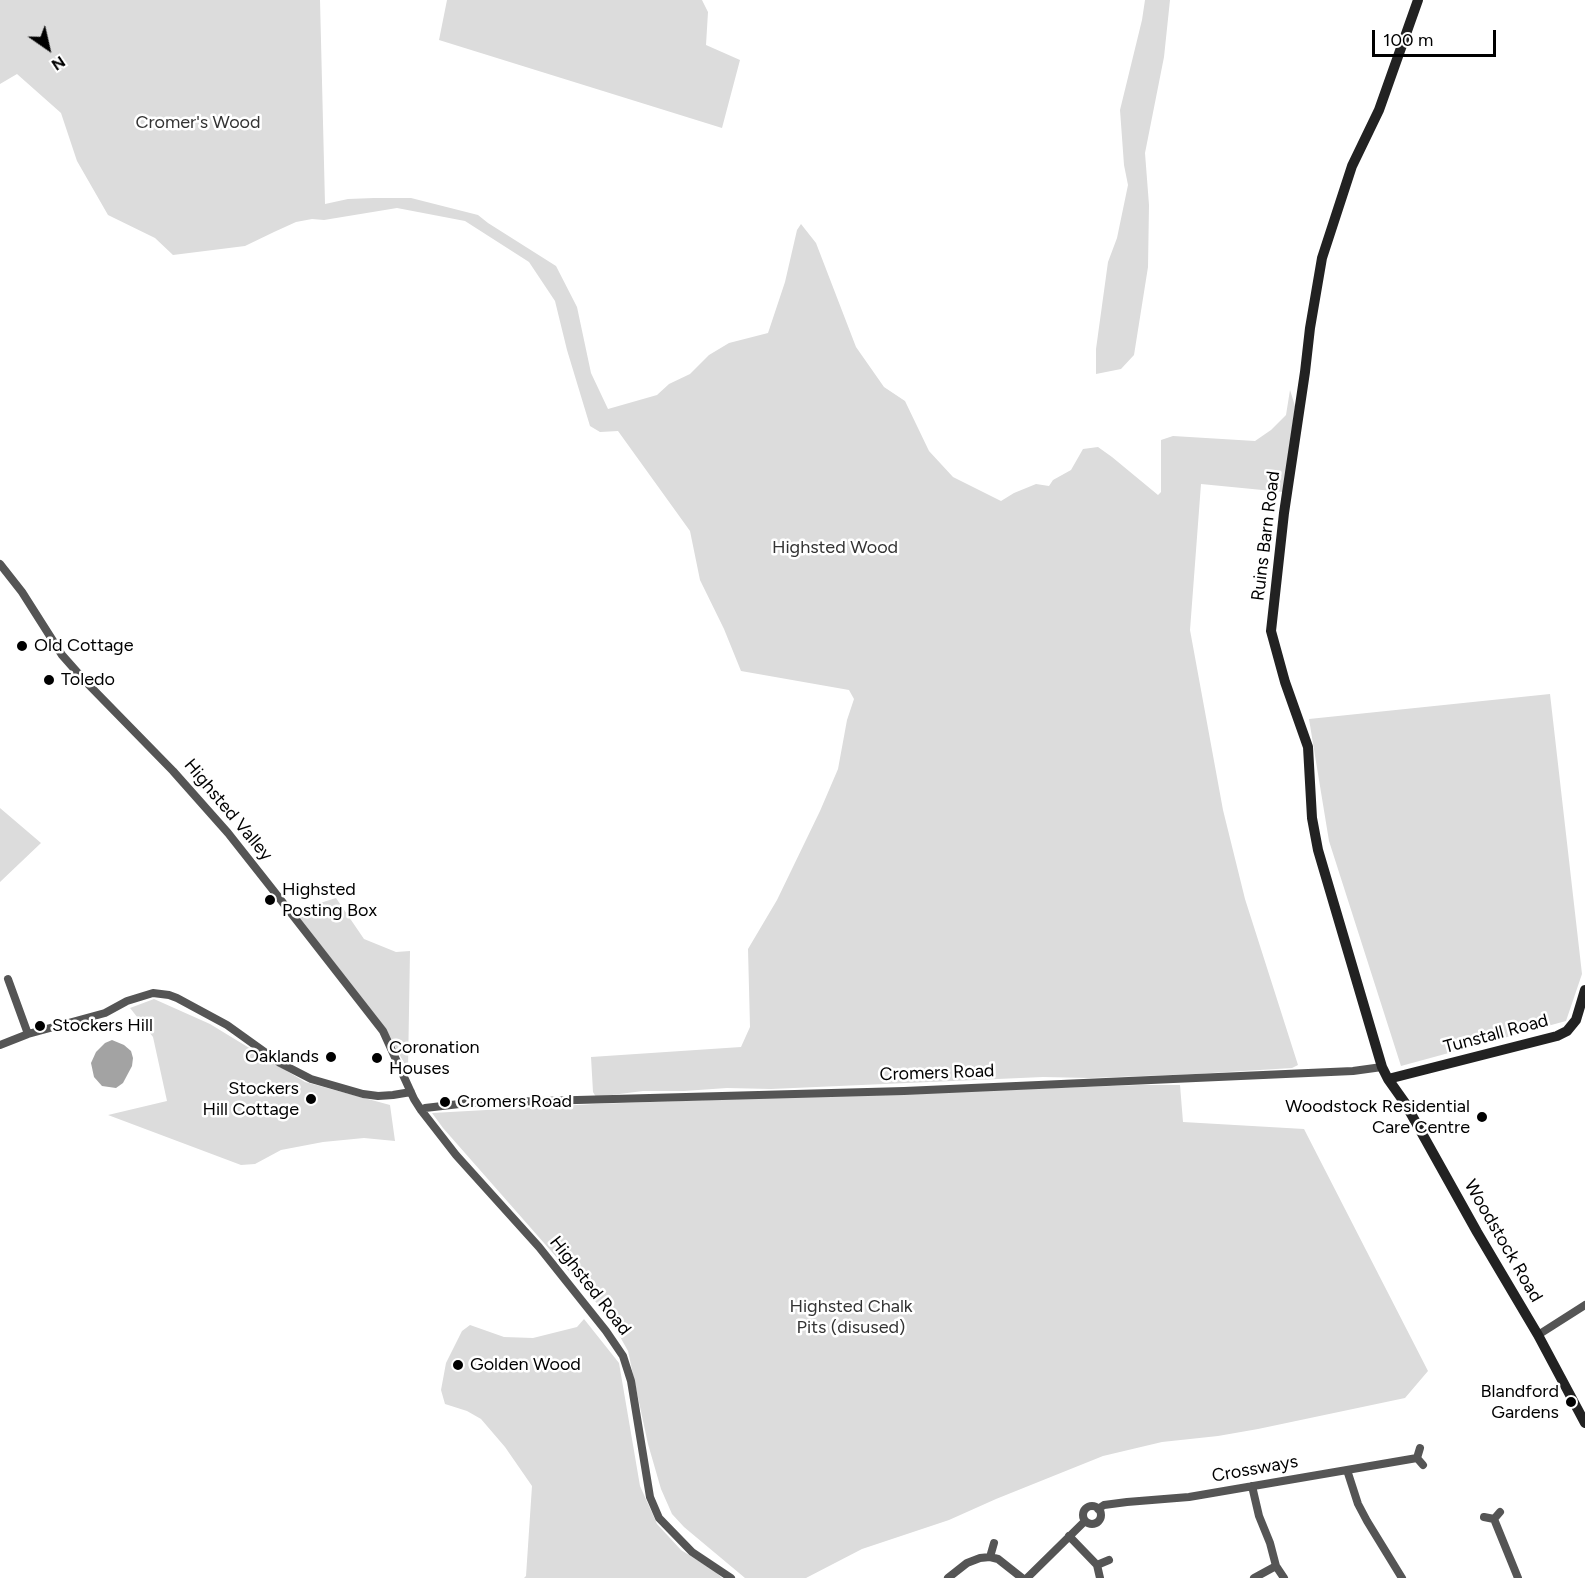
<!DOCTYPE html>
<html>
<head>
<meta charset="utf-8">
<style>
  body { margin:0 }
  #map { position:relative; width:1585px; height:1578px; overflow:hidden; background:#fff; font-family:Figtree,sans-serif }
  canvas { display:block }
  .north { position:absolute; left:18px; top:18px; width:60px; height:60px; -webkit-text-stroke:4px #fff; paint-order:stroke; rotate:146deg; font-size:16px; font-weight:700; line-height:24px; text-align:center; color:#000 }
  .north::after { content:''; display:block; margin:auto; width:21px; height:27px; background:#000; clip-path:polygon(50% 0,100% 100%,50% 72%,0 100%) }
  .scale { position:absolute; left:1372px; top:30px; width:124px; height:27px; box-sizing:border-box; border:3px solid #000; border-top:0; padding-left:8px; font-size:18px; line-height:21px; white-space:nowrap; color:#000; -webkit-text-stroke:4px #fff; paint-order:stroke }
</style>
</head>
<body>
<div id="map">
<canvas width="1585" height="1578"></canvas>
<div class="north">N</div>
<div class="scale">100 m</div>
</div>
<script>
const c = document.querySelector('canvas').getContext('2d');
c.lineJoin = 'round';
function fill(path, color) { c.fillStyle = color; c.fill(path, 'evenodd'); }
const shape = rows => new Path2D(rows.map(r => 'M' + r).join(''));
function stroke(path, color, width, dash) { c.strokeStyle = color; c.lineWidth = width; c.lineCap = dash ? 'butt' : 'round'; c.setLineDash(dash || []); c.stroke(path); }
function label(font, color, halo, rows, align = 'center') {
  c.font = font + ' Figtree,sans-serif'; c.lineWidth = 5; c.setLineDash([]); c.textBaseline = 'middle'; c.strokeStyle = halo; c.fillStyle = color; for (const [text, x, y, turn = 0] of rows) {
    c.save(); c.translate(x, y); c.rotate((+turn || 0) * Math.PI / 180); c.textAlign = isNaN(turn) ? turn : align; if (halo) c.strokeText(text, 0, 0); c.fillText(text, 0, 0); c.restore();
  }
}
fill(shape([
  [0,0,320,0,325,204,348,199,374,198,411,198,478,215,488,223,556,266,577,307,591,373,608,409,657,395,669,384,690,374,709,355,729,343,768,333,785,282,797,230,801,224,816,243,856,347,884,387,905,401,929,451,953,477,1001,501,1014,493,1036,484,1049,486,1053,480,1071,470,1083,449,1098,447,1112,457,1158,495,1161,492,1161,440,1173,436,1255,441,1271,430,1286,415,1290,390,1295,406,1283,492,1201,484,1190,630,1223,810,1245,899,1298,1065,1292,1068,1195,1074,1090,1078,1043,1077,771,1089,727,1088,684,1091,643,1091,596,1097,593,1092,591,1057,741,1047,750,1027,748,949,777,900,820,811,838,769,847,720,854,699,849,690,741,671,724,629,700,580,690,531,618,431,600,432,590,426,567,350,555,301,529,262,465,221,397,208,324,220,312,219,296,222,274,232,245,246,173,255,155,238,108,215,77,161,61,113,17,74,0,84],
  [447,0,702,0,708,12,706,45,740,60,722,128,439,40],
  [1145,0,1170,0,1164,57,1145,153,1149,205,1148,267,1134,355,1121,369,1096,374,1096,349,1108,262,1117,238,1128,185,1124,165,1120,110,1142,20],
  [1550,694,1582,974,1566,1021,1401,1066,1329,841,1309,719],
  [0,808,41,843,0,882],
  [336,898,364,939,396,952,410,951,408,1070,386,1030,297,914,301,909],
  [154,999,210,1024,305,1082,390,1105,395,1141,364,1138,323,1142,281,1150,255,1164,241,1165,108,1115,167,1101,153,1037,130,1008],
  [1140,1085,1180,1085,1183,1122,1304,1129,1428,1371,1405,1398,1258,1429,1218,1436,1162,1442,1103,1456,996,1499,949,1520,862,1549,806,1578,745,1578,684,1527,672,1514,661,1489,648,1444,628,1351,609,1317,443,1128,432,1113,595,1104],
  [584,1319,619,1363,640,1486,657,1524,681,1550,715,1571,722,1578,524,1578,526,1576,532,1486,505,1447,481,1419,467,1411,445,1404,441,1390,446,1363,462,1331,470,1325,504,1337,533,1338,577,1327]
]), '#dcdcdc');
fill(shape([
  [112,1040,124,1045,131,1051,133,1058,132,1066,123,1083,116,1088,102,1086,94,1077,91,1063,96,1052,105,1043]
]), '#a3a3a3');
stroke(shape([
  [0,564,22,592,62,655,85,681,173,771,228,833,273,890,383,1031,414,1099,421,1110,456,1155,539,1247,606,1331,623,1356,631,1381,650,1497,659,1518,692,1552,731,1578],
  [8,979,28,1034],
  [0,1045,28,1034,105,1013,127,1001,153,993,169,995,177,998,227,1025,280,1063,311,1079,363,1094,378,1096,393,1095,411,1092],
  [421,1110,425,1108,468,1103,904,1091,1353,1071,1382,1067],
  [1538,1335,1585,1305],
  [1420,1448,1417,1458,1423,1465],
  [1347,1470,1358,1504,1367,1521,1402,1578],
  [1252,1486,1259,1516,1270,1543,1276,1566,1284,1578],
  '1083 1515a9 9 0 1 1 18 0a9 9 0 1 1-18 0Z',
  [1098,1509,1104,1505,1127,1502,1189,1497,1417,1458],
  [1484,1517,1494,1519,1500,1512],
  [1494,1519,1518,1578],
  [1069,1536,1097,1565,1100,1578],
  [990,1557,994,1543],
  [1097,1565,1109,1560],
  [948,1578,967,1563,980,1558,990,1557,998,1559,1022,1578],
  [1027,1578,1084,1522],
  [1254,1578,1276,1566]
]), '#555', 8);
stroke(shape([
  [1418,0,1379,110,1352,166,1322,258,1310,328,1305,372,1284,513,1271,631,1285,682,1308,747,1312,818,1318,850,1382,1067,1388,1079,1405,1103,1477,1232,1538,1335,1585,1423],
  [1388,1079,1557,1036,1567,1031,1576,1020,1585,990]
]), '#222', 10);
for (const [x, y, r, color] of [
  [22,646,6,"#000"],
  [49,680,6,"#000"],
  [270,900,6,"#000"],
  [40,1026,6,"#000"],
  [331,1057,6,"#000"],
  [377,1058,6,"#000"],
  [311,1099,6,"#000"],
  [445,1102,6,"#000"],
  [1482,1117,6,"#000"],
  [458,1365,6,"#000"],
  [1571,1402,6,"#000"]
]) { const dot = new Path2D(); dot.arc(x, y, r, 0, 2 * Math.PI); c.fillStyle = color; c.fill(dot); stroke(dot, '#fff', 2); }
label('18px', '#333', '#fff', [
  ["Cromer's Wood",198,123],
  ["Highsted Wood",835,548],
  ["Highsted Chalk",851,1307],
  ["Pits (disused)",851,1328]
]);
label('18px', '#000', '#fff', [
  ["Ruins Barn Road",1266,536,-83],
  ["Highsted Valley",228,810,50],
  ["Tunstall Road",1496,1034,-15],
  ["Cromers Road",937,1073,-2],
  ["Woodstock Road",1503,1241,60],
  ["Highsted Road",590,1286,52],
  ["Crossways",1255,1469,-10]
]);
label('18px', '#000', '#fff', [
  ["Old Cottage",34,646],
  ["Toledo",61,680],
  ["Highsted",282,890],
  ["Posting Box",282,911],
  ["Stockers Hill",52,1026],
  ["Coronation",389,1048],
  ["Houses",389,1069],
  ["Oaklands",319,1057,"right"],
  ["Stockers",299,1089,"right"],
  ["Hill Cottage",299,1110,"right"],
  ["Cromers Road",457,1102],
  ["Woodstock Residential",1470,1107,"right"],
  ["Care Centre",1470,1128,"right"],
  ["Golden Wood",470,1365],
  ["Blandford",1559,1392,"right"],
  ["Gardens",1559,1413,"right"]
], 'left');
</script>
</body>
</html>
